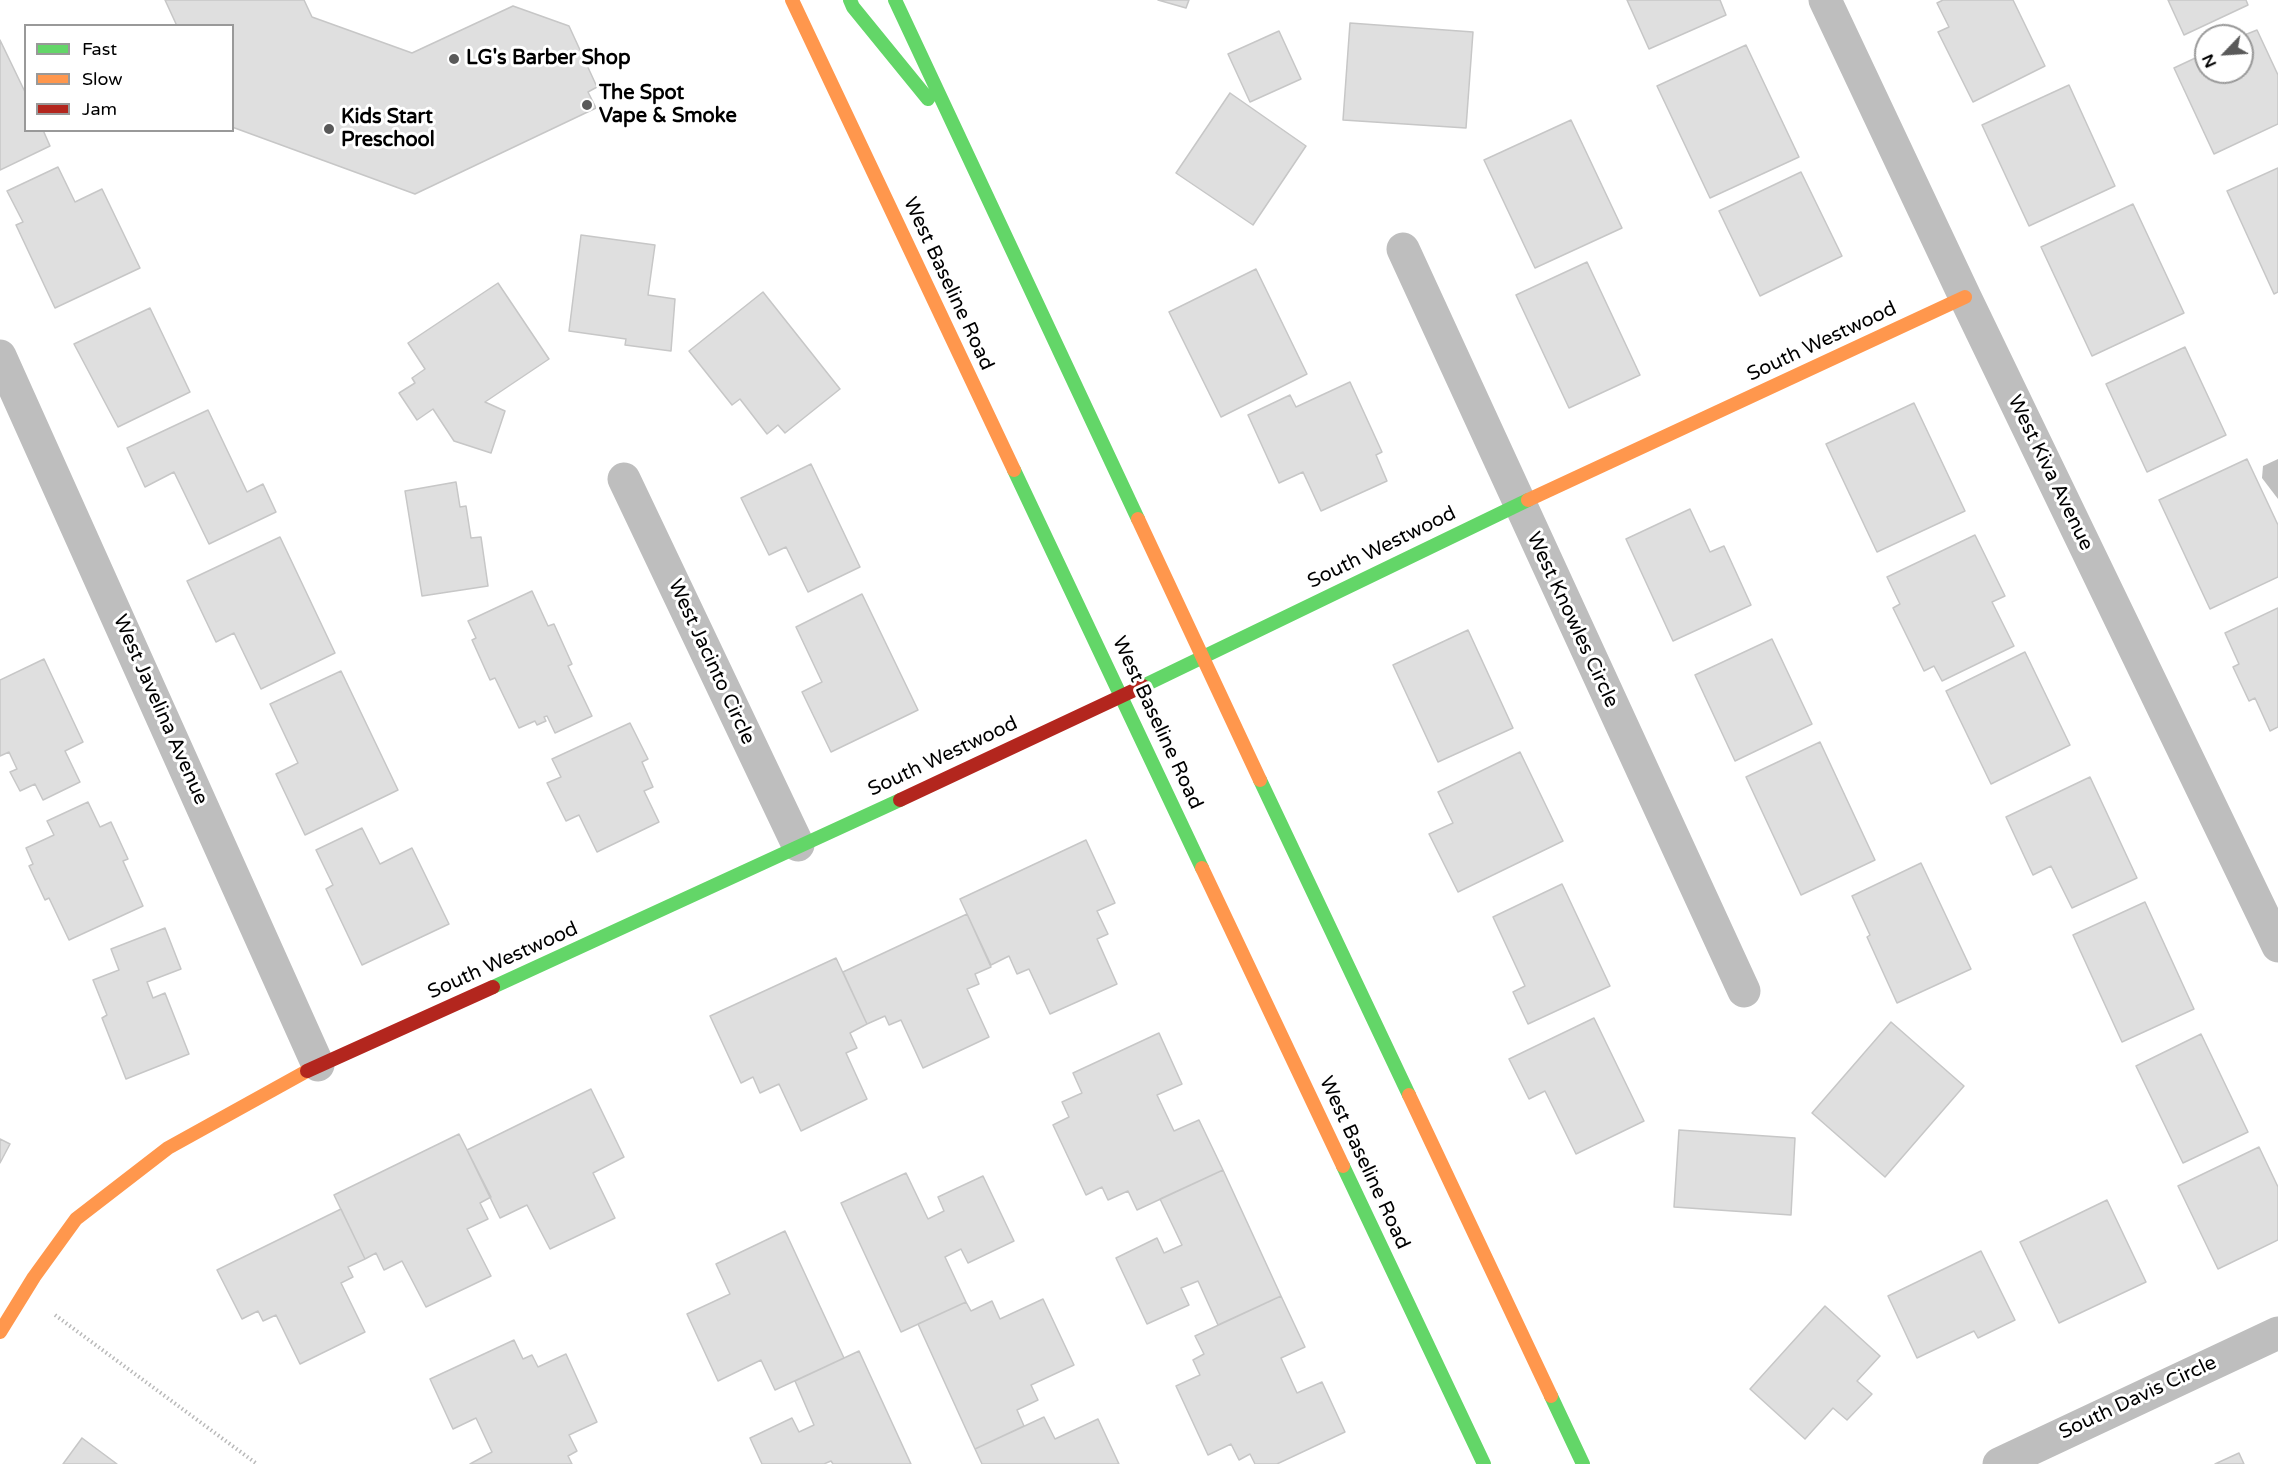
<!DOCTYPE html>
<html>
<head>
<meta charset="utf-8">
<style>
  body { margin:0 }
  #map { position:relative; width:2278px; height:1464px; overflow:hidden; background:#fff; font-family:"Varela Round",sans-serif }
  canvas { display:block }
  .legend { position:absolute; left:24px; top:24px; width:210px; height:108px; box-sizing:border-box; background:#fff; border:2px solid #999; margin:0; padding:8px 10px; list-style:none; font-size:18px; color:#000 }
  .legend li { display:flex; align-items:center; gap:12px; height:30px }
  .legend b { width:30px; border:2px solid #999 }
  .north { position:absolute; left:2194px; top:24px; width:60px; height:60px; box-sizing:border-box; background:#fff; border:2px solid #999; border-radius:50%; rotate:245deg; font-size:16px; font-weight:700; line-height:24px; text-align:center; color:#000 }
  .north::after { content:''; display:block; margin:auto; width:21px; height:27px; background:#595959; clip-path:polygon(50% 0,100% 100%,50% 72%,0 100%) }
</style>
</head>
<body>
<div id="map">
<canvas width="2278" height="1464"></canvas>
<ul class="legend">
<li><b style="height:8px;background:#63d668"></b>Fast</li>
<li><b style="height:8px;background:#ff974d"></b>Slow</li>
<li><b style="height:8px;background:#b3261e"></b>Jam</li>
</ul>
<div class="north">N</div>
</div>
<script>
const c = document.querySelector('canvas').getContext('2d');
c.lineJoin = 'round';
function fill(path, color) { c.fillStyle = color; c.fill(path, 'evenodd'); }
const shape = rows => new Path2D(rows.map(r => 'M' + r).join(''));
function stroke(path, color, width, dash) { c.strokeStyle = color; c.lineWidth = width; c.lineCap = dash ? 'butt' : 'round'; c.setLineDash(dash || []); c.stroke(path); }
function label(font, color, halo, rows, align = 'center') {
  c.font = font + ' "Varela Round",sans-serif'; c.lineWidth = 6; c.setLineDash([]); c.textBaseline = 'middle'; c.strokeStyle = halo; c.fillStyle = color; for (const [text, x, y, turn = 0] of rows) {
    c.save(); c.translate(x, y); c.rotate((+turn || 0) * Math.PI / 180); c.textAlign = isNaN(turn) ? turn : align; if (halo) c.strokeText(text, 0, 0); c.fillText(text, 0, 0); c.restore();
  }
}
fill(shape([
  [2278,459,2278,499,2262,478,2263,466]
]), '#bfbfbf');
const building = shape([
  [165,0,304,0,312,17,412,53,513,6,569,26,597,87,588,92,596,108,415,194,232,127,232,26,177,26,165,0],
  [1158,0,1189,0,1186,8,1158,0],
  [1627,0,1720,0,1726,15,1649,49,1627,0],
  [1943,0,2013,0,2045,66,1973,102,1938,32,1949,27,1937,3,1943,0],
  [2168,0,2246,0,2248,5,2184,35,2168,0],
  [1350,23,1473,32,1466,128,1343,120,1350,23],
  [2257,30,2278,75,2278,124,2214,154,2174,68,2206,53,2206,72,2242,72,2242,36,2257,30],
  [1279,31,1301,79,1250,102,1228,54,1279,31],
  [0,40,26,94,26,130,43,130,50,146,0,170,0,40],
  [1746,45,1799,157,1710,198,1657,86,1746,45],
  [2069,85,2115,186,2029,226,1982,125,2069,85],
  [1230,93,1306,146,1253,225,1176,173,1230,93],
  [1571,120,1622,228,1535,268,1484,160,1571,120],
  [58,167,75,202,102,189,140,268,55,308,16,225,23,222,7,191,58,167],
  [2278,168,2278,292,2274,294,2227,191,2278,168],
  [1801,172,1842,256,1760,296,1719,211,1801,172],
  [2133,204,2184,313,2092,356,2041,247,2133,204],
  [581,235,655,245,648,295,675,299,671,351,625,345,626,339,569,331,581,235],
  [1587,262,1640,375,1569,408,1516,295,1587,262],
  [1256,269,1307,374,1221,417,1169,312,1256,269],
  [498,283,549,359,485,402,505,411,491,453,454,441,433,409,417,420,399,393,415,383,412,378,425,369,408,343,498,283],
  [763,292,840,389,785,433,778,425,767,434,740,399,732,405,689,351,763,292],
  [150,308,190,392,118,427,74,344,150,308],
  [2185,347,2226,435,2147,472,2106,384,2185,347],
  [1350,382,1382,452,1376,455,1387,481,1321,511,1303,472,1279,483,1248,415,1290,395,1296,407,1350,382],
  [1914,403,1965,511,1877,552,1826,444,1914,403],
  [208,410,247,492,263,484,276,512,209,544,174,472,145,487,127,448,208,410],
  [2247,459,2278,525,2278,577,2210,609,2159,500,2247,459],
  [811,464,860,567,808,592,786,547,769,555,741,498,811,464],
  [456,482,460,507,466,506,471,538,481,537,488,586,422,596,405,491,456,482],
  [1690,509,1710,552,1724,546,1751,605,1673,641,1626,539,1690,509],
  [1975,535,2005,596,1992,602,2014,646,1942,681,1934,666,1924,671,1893,608,1900,604,1887,577,1975,535],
  [280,537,335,653,261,689,234,633,216,642,187,581,280,537],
  [532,591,548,626,554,624,572,664,568,666,592,716,555,733,547,716,544,717,546,721,537,725,535,721,519,728,495,678,490,680,472,640,476,638,468,621,532,591],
  [862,594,918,710,831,752,802,692,822,682,796,627,862,594],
  [2278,608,2278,727,2270,731,2255,698,2249,701,2233,667,2239,664,2225,633,2278,608],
  [1468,630,1513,728,1438,762,1393,665,1468,630],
  [1772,639,1812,724,1735,761,1695,675,1772,639],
  [2025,652,2070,745,1991,784,1946,691,2025,652],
  [44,659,83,742,65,751,80,782,43,800,35,784,20,791,10,772,17,769,9,752,0,756,0,680,44,659],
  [341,671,398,790,305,835,276,774,298,763,270,704,341,671],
  [630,723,648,759,642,762,653,787,644,791,659,822,597,852,579,815,566,821,547,783,561,777,552,759,630,723],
  [1820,742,1875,860,1801,895,1746,777,1820,742],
  [1520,752,1563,841,1458,892,1429,834,1453,823,1438,792,1520,752],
  [2090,777,2137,878,2072,908,2051,866,2033,875,2006,817,2090,777],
  [88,802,100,827,111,822,128,859,123,861,143,906,69,940,49,898,45,900,29,866,33,864,26,848,54,835,47,821,88,802],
  [362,828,380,864,412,848,449,924,362,965,326,889,333,885,316,850,362,828],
  [1086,840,1115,903,1097,911,1108,934,1097,939,1117,984,1050,1014,1029,969,1017,974,1009,956,991,965,960,899,1086,840],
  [1921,863,1971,969,1897,1003,1867,937,1870,935,1852,896,1921,863],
  [1562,884,1610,986,1528,1024,1513,992,1525,986,1493,917,1562,884],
  [2145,902,2194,1009,2122,1042,2073,935,2145,902],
  [967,914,991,967,975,974,979,984,967,989,989,1037,923,1068,901,1020,889,1025,885,1016,867,1024,843,972,967,914],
  [165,928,181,969,147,982,153,998,165,993,189,1054,126,1079,102,1018,107,1015,93,980,119,970,111,949,165,928],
  [836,958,867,1024,850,1033,857,1048,846,1053,867,1099,801,1131,779,1084,760,1093,753,1077,741,1083,710,1016,836,958],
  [1594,1018,1644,1121,1576,1154,1545,1091,1529,1099,1509,1059,1594,1018],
  [1891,1022,1964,1086,1885,1177,1812,1113,1891,1022],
  [1159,1033,1182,1084,1157,1095,1174,1131,1199,1120,1223,1170,1137,1210,1128,1191,1108,1200,1102,1187,1086,1195,1053,1125,1069,1117,1062,1102,1082,1093,1073,1073,1159,1033],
  [2201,1034,2248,1132,2183,1163,2136,1066,2201,1034],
  [591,1089,624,1157,593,1173,615,1218,550,1249,527,1205,500,1218,467,1150,591,1089],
  [1679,1130,1795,1138,1791,1215,1674,1207,1679,1130],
  [459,1134,491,1197,480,1203,488,1219,467,1229,491,1276,426,1307,402,1261,384,1270,376,1253,365,1259,334,1195,459,1134],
  [0,1139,10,1144,0,1163,0,1139],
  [2259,1147,2278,1187,2278,1240,2218,1269,2178,1186,2259,1147],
  [1223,1170,1281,1296,1218,1325,1198,1281,1181,1288,1189,1305,1147,1324,1116,1258,1157,1238,1164,1253,1182,1245,1160,1199,1223,1170],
  [906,1173,928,1219,944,1211,938,1197,983,1176,1014,1241,968,1263,961,1249,945,1257,966,1302,901,1332,841,1203,906,1173],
  [2107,1200,2146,1282,2059,1323,2020,1242,2107,1200],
  [341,1209,365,1259,348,1267,353,1277,341,1283,365,1332,300,1364,276,1315,263,1321,258,1311,242,1319,217,1270,341,1209],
  [785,1231,844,1358,775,1390,761,1360,718,1381,687,1314,730,1294,716,1264,785,1231],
  [1981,1251,2015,1320,1978,1338,1974,1331,1917,1358,1888,1296,1981,1251],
  [1281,1296,1305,1347,1281,1358,1297,1393,1322,1382,1345,1432,1277,1464,1255,1464,1250,1454,1239,1460,1231,1444,1208,1455,1176,1386,1200,1375,1193,1360,1204,1354,1195,1336,1281,1296],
  [1043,1299,1074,1365,1031,1385,1038,1400,1017,1410,1024,1426,975,1449,918,1324,966,1302,971,1311,992,1301,1000,1319,1043,1299],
  [1825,1306,1880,1356,1857,1381,1872,1394,1847,1420,1833,1408,1805,1439,1750,1389,1825,1306],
  [514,1340,523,1359,532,1355,538,1367,566,1354,597,1422,569,1435,577,1451,568,1456,572,1464,470,1464,492,1452,476,1418,453,1429,430,1379,514,1340],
  [859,1351,911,1464,833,1464,831,1461,824,1464,762,1464,750,1438,792,1418,799,1432,814,1425,795,1381,859,1351],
  [1044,1417,1055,1439,1098,1419,1119,1464,982,1464,975,1449,1044,1417],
  [82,1438,117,1464,63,1464,82,1438],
  [2239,1453,2244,1464,2215,1464,2239,1453]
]);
fill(building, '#dfdfdf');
stroke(building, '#c7c7c7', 1.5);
stroke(shape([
  [55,1315,257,1464]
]), '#b9b9b9', 4, [1.5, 3]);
stroke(shape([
  [1825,0,1965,297,2278,946],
  [1403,249,1744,991],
  [0,356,318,1065],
  [624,479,798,845],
  [1999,1464,2278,1333]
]), '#bebebe', 33);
stroke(shape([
  [850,0,853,7,928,99],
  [895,0,1138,519],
  [1014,470,1202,868],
  [1143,686,1528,500],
  [1260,780,1409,1095],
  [493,987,900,800],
  [1343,1166,1484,1464],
  [1551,1396,1583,1464]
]), '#63d668', 14);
stroke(shape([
  [792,0,1014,470],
  [1528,500,1965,297],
  [1138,519,1260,780],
  [1202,868,1343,1166],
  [1409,1095,1551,1396],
  [0,1332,34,1277,76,1219,168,1148,307,1071]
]), '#ff974d', 14);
stroke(shape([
  [900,800,1143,686],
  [307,1071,493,987]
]), '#b3261e', 14);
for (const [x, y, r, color] of [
  [454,59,6,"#595959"],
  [587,105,6,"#595959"],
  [329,129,6,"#595959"]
]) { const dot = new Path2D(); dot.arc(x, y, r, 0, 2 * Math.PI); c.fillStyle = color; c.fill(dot); stroke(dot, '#fff', 2); }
label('bold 20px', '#000', '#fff', [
  ["LG's Barber Shop",466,59],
  ["The Spot",599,94],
  ["Vape & Smoke",599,117],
  ["Kids Start",341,118],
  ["Preschool",341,141]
], 'left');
label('20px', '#000', '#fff', [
  ["West Baseline Road",948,284,65],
  ["South Westwood",1822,342,-25],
  ["West Kiva Avenue",2050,473,64],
  ["South Westwood",1382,548,-26],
  ["West Knowles Circle",1572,620,65],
  ["West Jacinto Circle",711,662,65],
  ["West Javelina Avenue",160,710,66],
  ["West Baseline Road",1157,723,65],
  ["South Westwood",943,757,-25],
  ["South Westwood",503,961,-24],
  ["West Baseline Road",1364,1163,65],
  ["South Davis Circle",2138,1398,-25]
]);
</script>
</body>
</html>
